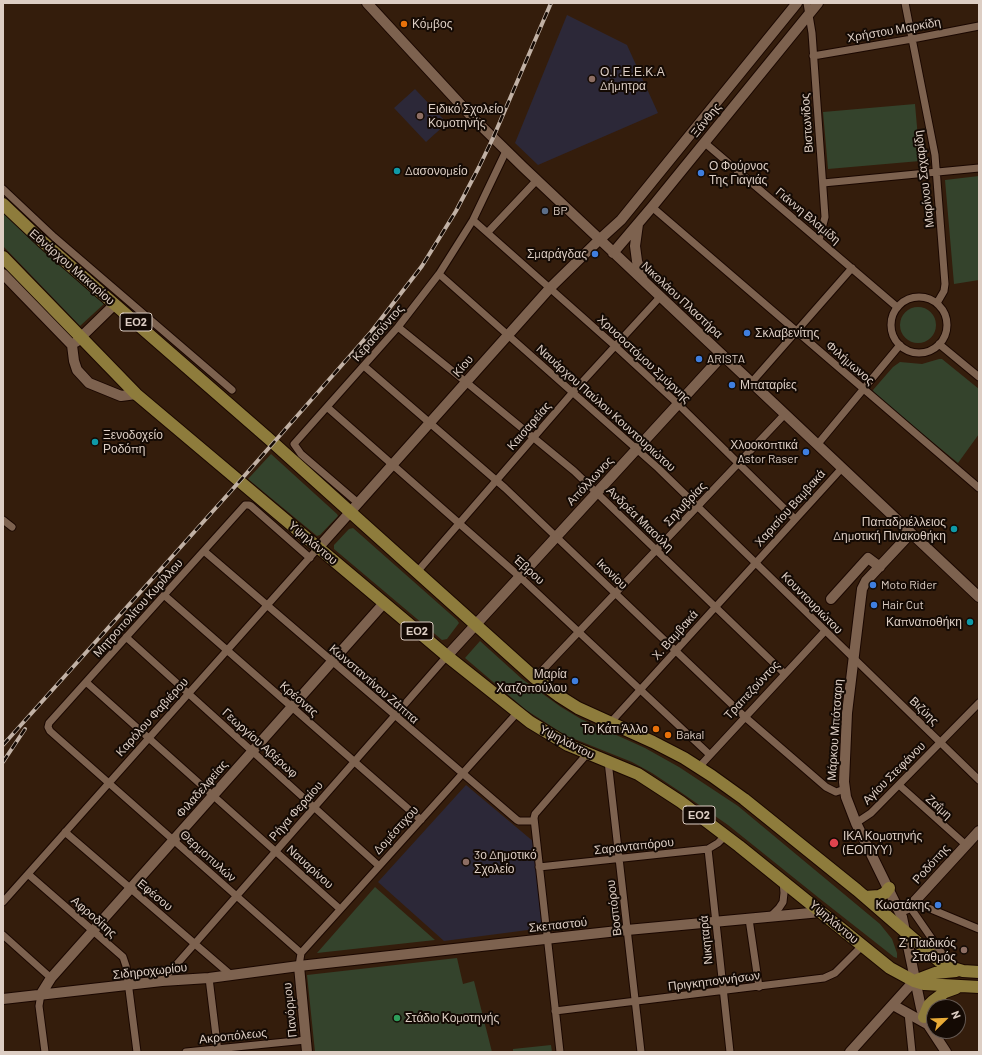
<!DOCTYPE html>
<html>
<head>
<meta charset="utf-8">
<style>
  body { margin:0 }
  #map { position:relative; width:982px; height:1055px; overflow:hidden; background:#341d0c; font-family:Barlow,sans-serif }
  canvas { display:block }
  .frame { position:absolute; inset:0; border:4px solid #ddcec4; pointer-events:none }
  .north { position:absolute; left:926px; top:999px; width:40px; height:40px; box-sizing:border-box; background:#140a04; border:1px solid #645851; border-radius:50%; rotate:67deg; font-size:11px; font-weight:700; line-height:16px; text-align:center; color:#ddcec4 }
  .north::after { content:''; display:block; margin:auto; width:14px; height:18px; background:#e8ab37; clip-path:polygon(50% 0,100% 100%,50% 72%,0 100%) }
</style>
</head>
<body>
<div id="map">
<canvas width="982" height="1055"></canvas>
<div class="frame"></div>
<div class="north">N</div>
</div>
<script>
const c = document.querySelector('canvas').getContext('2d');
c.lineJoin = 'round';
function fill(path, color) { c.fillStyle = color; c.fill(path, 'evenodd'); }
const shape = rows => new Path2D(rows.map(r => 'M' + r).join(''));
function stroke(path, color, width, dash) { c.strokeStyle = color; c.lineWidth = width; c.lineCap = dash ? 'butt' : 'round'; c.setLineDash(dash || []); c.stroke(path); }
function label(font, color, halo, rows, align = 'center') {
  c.font = font + ' Barlow,sans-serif'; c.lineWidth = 4; c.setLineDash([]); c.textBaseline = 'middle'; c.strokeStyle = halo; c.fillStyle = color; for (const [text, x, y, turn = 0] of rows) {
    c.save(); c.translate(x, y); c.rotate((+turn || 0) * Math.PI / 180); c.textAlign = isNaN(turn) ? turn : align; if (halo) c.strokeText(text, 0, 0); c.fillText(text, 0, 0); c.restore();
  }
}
fill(shape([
  [567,15,627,45,658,113,538,165,515,143],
  [415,89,447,123,426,142,394,108],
  [466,785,534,842,543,928,444,941,378,882]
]), '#2c2838');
fill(shape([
  [915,104,920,161,828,169,823,112],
  [979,176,979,280,954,284,945,180],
  [3,211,105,303,80,326,3,246],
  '900 325a18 18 0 1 1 36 0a18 18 0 1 1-36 0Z',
  [939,359,942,359,979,389,979,434,958,463,874,394,873,390,893,367,900,362,922,364],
  [271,454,337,514,338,516,320,535,317,536,248,479],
  [353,528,457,620,459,623,447,639,442,640,334,549,334,545,349,529],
  [480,641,522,679,561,707,581,719,645,748,679,767,738,806,880,924,892,939,897,953,897,958,894,957,819,898,728,825,679,791,652,773,632,762,567,736,554,728,526,710,465,658],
  [375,887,435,940,317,953],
  [457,958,463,984,474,981,492,1052,315,1052,307,975],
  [551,1045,552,1052,513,1052,513,1049]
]), '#34432c');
const street = shape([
  [807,3,812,33,825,217,819,240],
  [905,3,935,155,945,284,944,291,937,303],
  [813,56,912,39,979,26],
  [705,143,897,307],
  [823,183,979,168],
  [3,189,54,237,232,390],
  [652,207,979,488],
  [473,220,615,346,678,404,795,519],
  [488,232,536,181],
  [439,274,658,468,979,780],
  '891 325a28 28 0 1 1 56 0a28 28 0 1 1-56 0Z',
  [398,327,466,382,574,471,785,674],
  [939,344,979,377],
  [364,366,505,488,745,717,826,787,836,792,845,789],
  [751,383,852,268],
  [327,407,520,577,710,755],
  [817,445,900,345],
  [358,503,301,454,294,444,398,327,439,274,473,220,506,151],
  [3,520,12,527],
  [204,551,517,820,519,821,534,821],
  [417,572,573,392,660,297],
  [164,595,421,820],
  [126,637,379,866],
  [535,678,785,414],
  [86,682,340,909],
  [610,723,842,468],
  [608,761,641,1052],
  [699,767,825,631],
  [899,785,966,845],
  [856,823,871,813,979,703],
  [65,832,231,975],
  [708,849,730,1052],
  [539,867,708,849,718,843,726,835],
  [28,874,123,957,126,966,137,1052],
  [3,902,319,547],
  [914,902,979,929],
  [910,907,950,965],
  [770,917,779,908,783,902,784,893,783,881],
  [749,919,759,987],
  [3,935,51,978],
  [301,953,50,731,48,727,49,723,245,505,249,505,251,506,310,558],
  [299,966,301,953,517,713],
  [209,978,218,1052],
  [162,981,447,656],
  [41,994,39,1006,45,1052],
  [555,1011,824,978,835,973,862,946],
  [908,1013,912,1052],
  [186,1052,306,1040],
  [560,1052,534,818,535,814,587,754]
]);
const secondary = shape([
  [367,3,473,118,523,167,979,597],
  [638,224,635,246,637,261,643,280],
  [613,253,652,207,818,3],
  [3,274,72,345,74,361,77,370,89,383,121,396,136,394],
  [76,342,115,304],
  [911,533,866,581,862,589,847,713,844,782,846,797,856,823,902,917,921,1008,925,1020,946,1052],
  [319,547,550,288,599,240,621,220,797,3],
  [831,599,868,558,880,567],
  [447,656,722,356],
  [900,911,910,907,914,902,979,831],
  [299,966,307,1052],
  [41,994,51,978,384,603],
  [3,999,162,981,209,978,299,966,627,930,821,912],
  [893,1005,927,1024],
  [850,1052,914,981]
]);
const primary = shape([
  [3,204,42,241,269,439,535,678,559,696,578,708,653,742,684,758,712,776,744,799,857,890,939,961,953,968,963,971,979,972],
  [3,257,136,394,447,656,530,722,568,745,638,774,681,802,739,846,890,968,914,981,924,984,979,987],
  [865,897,879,896,885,893,889,888],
  [914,981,935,973,956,971],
  [924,1017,929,1005,933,1001,945,992,956,988]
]);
stroke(street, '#1a0700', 9);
stroke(secondary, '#1a0700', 12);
stroke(primary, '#1a0700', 14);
stroke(street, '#7d624f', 7);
stroke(secondary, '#7d624f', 10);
stroke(primary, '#8e7c3c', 12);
const rail = shape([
  [3,745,231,491,371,332,422,266,456,211,479,167,493,138,551,3],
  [3,762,25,729]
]);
stroke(rail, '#c1b1a5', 4);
stroke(rail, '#140a04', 2.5, [8]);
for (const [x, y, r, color] of [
  [404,24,4,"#e8710a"],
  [592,79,4,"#8d6e63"],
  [420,116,4,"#8d6e63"],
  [397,171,4,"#0f9aa8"],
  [701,173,4,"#3f7fe0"],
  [545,211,4,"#5c6f8a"],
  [595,254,4,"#3f7fe0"],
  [747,333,4,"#3f7fe0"],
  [699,359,4,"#3f7fe0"],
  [732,385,4,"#3f7fe0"],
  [95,442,4,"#0f9aa8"],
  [806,452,4,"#3f7fe0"],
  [954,529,4,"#0f9aa8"],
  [873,585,4,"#3f7fe0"],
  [874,605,4,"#3f7fe0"],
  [970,622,4,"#0f9aa8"],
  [575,681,4,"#3f7fe0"],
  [656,729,4,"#e8710a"],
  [668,735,4,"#e8710a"],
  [834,843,5,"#e0444e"],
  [466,862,4,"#8d6e63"],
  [938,905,4,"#3f7fe0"],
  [964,950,4,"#8d6e63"],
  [397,1018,4,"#2e9e5b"]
]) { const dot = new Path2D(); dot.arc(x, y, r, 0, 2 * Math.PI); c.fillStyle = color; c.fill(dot); stroke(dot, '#140a04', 1.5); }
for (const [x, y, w] of [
  [136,322,32],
  [417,631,32],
  [699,815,32]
]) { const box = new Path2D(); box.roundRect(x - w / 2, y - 9, w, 18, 3); c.fillStyle = '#140a04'; c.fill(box); stroke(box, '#ddcec4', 1); }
label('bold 11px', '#ddcec4', null, [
  ["ΕΟ2",136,322],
  ["ΕΟ2",417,631],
  ["ΕΟ2",699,815]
]);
label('12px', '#ddcec4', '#140a04', [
  ["Κόμβος",412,24],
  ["Ο.Γ.Ε.Ε.Κ.Α",600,72],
  ["Δήμητρα",600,86],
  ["Ειδικό Σχολείο",428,109],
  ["Κομοτηνής",428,123],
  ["Ο Φούρνος",709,166],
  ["Της Γιαγιάς",709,180],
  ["Δασονομείο",405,171],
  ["BP",553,211],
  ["Σμαράγδας",587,254,"right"],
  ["Σκλαβενίτης",755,333],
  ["ARISTA",707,359],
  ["Μπαταρίες",740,385],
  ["Ξενοδοχείο",103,435],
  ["Ροδόπη",103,449],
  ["Χλοοκοπτικά",798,445,"right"],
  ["Astor Raser",798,459,"right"],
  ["Παπαδριέλλειος",946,522,"right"],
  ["Δημοτική Πινακοθήκη",946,536,"right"],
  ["Moto Rider",881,585],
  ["Hair Cut",882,605],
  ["Καπναποθήκη",962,622,"right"],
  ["Μαρία",567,674,"right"],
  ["Χατζοπούλου",567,688,"right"],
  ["Το Κάτι Άλλο",648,729,"right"],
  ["Bakal",676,735],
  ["ΙΚΑ Κομοτηνής",843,836],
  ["(ΕΟΠΥΥ)",843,850],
  ["3ο Δημοτικό",474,855],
  ["Σχολείο",474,869],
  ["Κωστάκης",930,905,"right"],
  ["Ζ' Παιδικός",956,943,"right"],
  ["Σταθμός",956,957,"right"],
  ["Στάδιο Κομοτηνής",405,1018]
], 'left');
label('12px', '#ddcec4', '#140a04', [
  ["Χρήστου Μαρκίδη",894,30,-10],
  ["Ξάνθης",706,120,-51],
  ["Βιστωνίδος",807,123,-94],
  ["Μαρίνου Σαχαρίδη",924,179,-97],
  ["Γιάννη Βλαμίδη",808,216,40],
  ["Εθνάρχου Μακαρίου",72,267,41],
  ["Νικολάου Πλαστήρα",682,300,43],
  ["Κερασούντος",378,333,-49],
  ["Χρυσοστόμου Σμύρνης",644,359,43],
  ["Φιλήμωνος",850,363,41],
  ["Κίου",463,366,-49],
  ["Ναυάρχου Παύλου Κουντουριώτου",606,408,42],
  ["Καισαρείας",529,426,-49],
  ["Απόλλωνος",590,481,-47],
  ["Σηλυβρίας",685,504,-47],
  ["Χαρισίου Βαμβακά",790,508,-48],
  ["Ανδρέα Μιαούλη",640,519,44],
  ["Υψηλάντου",313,543,40],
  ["Έβρου",529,570,42],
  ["Ικονίου",612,574,44],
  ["Κουντουριώτου",812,603,45],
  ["Μητροπολίτου Κυρίλλου",138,608,-48],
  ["Χ. Βαμβακά",675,635,-48],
  ["Κωνσταντίνου Ζάππα",374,684,41],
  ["Τραπεζούντος",752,690,-47],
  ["Κρέσνας",299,699,41],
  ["Βιζύης",924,711,44],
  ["Καρόλου Φαβιέρου",152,717,-48],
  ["Μάρκου Μπότσαρη",835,730,-86],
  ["Υψηλάντου",567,742,27],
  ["Γεωργίου Αβέρωφ",260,743,42],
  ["Αγίου Στεφάνου",894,773,-45],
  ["Φιλαδελφείας",202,789,-49],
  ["Ζαΐμη",939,807,42],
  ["Ρήγα Φεραίου",296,811,-49],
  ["Δομέστιχου",396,830,-48],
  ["Σαρανταπόρου",634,846,-6],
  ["Θερμοπυλών",208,856,42],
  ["Ροδόπης",931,864,-48],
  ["Ναυαρίνου",310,867,42],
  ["Εφέσου",155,895,40],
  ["Βοσπόρου",614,908,-97],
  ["Αφροδίτης",94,917,41],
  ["Υψηλάντου",834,922,40],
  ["Σκεπαστού",558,925,-6],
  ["Νικηταρά",706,940,-96],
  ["Σιδηροχωρίου",150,971,-6],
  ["Πριγκηποννήσων",714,981,-7],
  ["Πανόρμου",290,1010,-96],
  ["Ακροπόλεως",233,1036,-6]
]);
</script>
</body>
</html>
